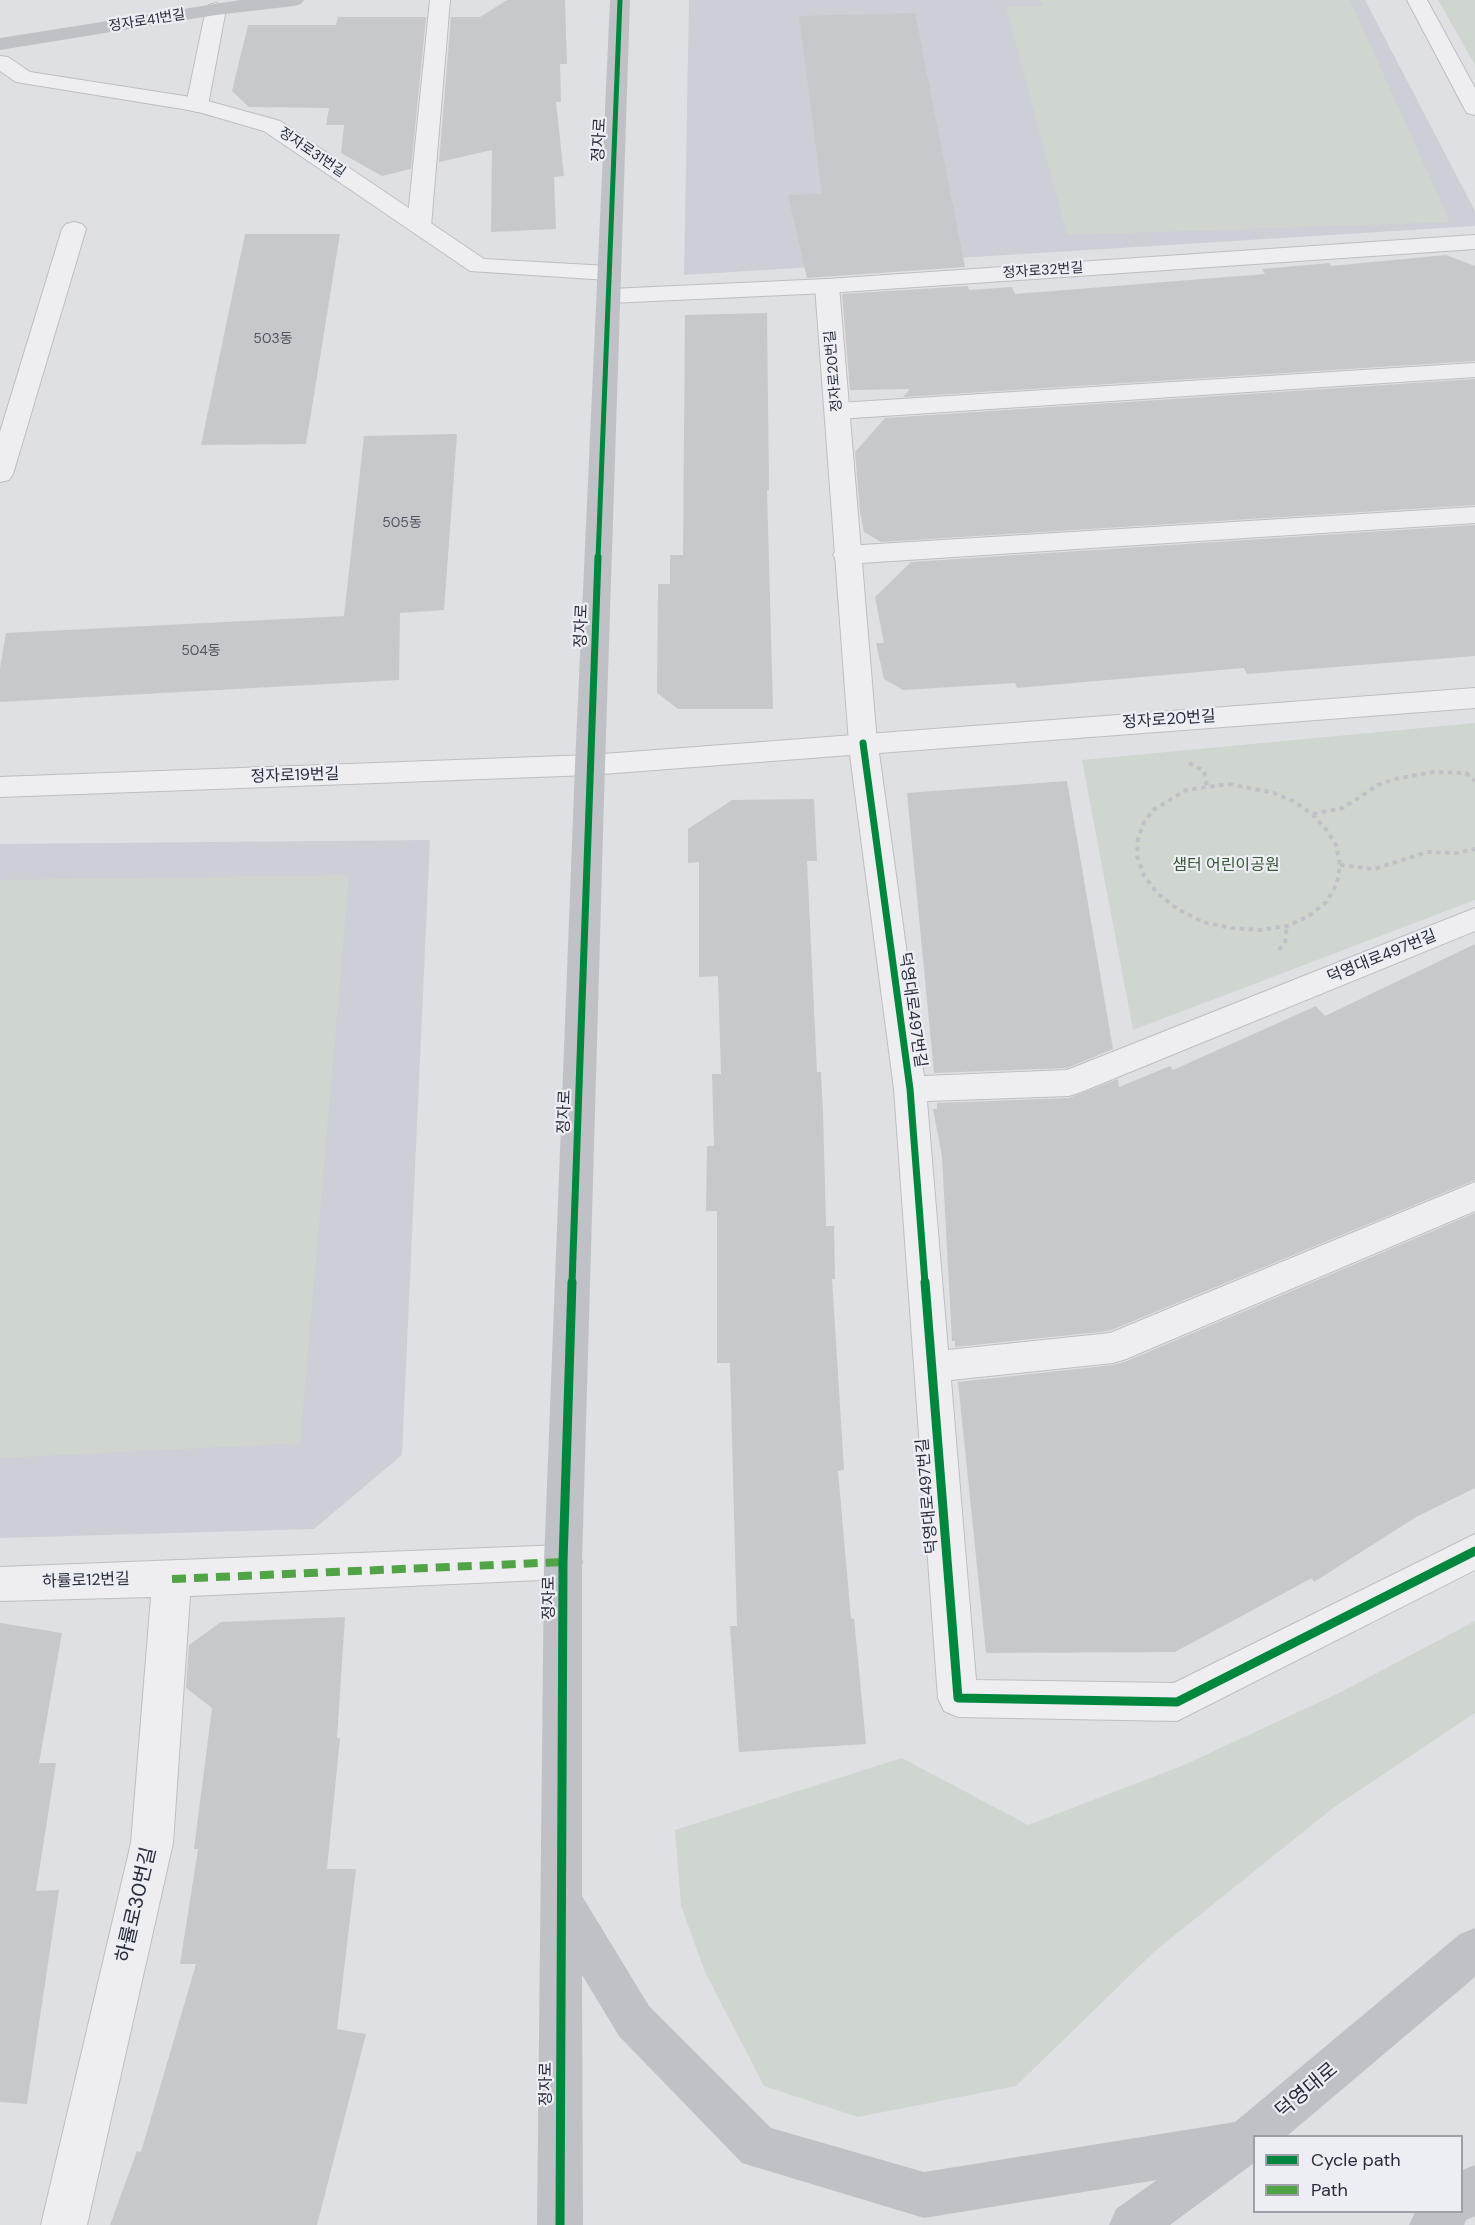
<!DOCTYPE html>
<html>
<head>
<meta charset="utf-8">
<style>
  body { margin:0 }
  #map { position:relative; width:1475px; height:2225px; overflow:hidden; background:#dfe0e3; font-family:"DM Sans",sans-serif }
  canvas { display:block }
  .legend { position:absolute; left:1253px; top:2135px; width:210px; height:78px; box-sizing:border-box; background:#eceef3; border:2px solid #9ea0a9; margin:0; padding:8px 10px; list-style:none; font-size:18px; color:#282c3a }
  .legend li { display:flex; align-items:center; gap:12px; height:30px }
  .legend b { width:30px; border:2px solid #9ea0a9 }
</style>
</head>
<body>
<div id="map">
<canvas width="1475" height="2225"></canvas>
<ul class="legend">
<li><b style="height:8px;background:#00873e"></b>Cycle path</li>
<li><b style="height:8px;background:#51a445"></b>Path</li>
</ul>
</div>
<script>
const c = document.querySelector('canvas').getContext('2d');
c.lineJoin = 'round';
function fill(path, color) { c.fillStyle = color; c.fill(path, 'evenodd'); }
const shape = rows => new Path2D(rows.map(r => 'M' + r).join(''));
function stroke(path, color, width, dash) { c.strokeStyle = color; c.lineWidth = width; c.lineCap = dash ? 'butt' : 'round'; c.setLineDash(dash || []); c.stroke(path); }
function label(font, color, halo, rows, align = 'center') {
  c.font = font + ' "DM Sans","Noto Sans KR",sans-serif'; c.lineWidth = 4.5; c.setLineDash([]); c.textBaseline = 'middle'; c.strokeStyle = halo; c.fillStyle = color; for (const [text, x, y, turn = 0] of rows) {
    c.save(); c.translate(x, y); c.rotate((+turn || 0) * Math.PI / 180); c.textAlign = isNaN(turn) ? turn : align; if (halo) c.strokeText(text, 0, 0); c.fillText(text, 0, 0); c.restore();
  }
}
fill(shape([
  [689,0,1365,0,1475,211,1475,226,684,275],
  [430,840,402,1455,314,1529,0,1538,0,844]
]), '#cdcfd6');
fill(shape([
  [1039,0,1350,0,1450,222,1067,235,1006,7,1044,6],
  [1438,0,1475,0,1475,65],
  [1475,723,1475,900,1133,1030,1082,760],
  [349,875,300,1443,0,1458,0,880],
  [1475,1621,1475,1713,1333,1808,1155,1951,1016,2086,858,2117,764,2086,705,1972,681,1906,675,1830,902,1758,1028,1825,1184,1765,1341,1692]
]), '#ced6cf');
fill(shape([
  [507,0,565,0,567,64,560,64,561,102,556,102,564,176,554,177,556,229,491,232,492,150,439,162,451,17,480,17],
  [915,13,965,267,807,278,788,195,822,194,799,16],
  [338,17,426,17,411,169,382,176,341,153,344,125,326,125,329,108,249,107,232,91,248,25,336,25],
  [245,234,340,234,306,444,201,445],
  [1446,255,1475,266,1475,361,903,397,910,389,850,390,842,294,968,286,969,290,1012,287,1015,294,1265,274,1262,269,1329,263,1331,266],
  [767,313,769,490,767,490,773,709,678,709,657,693,658,584,670,584,670,555,683,555,685,315],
  [1475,379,1475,505,881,542,864,532,860,512,855,452,885,418],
  [457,434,444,610,400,613,399,680,0,702,0,668,6,633,344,616,364,436],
  [1475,525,1475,656,1247,674,1244,668,1017,688,1015,683,903,690,884,679,876,643,884,643,875,597,911,562],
  [1067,781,1113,1049,1067,1068,934,1073,907,793],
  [814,799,817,861,807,861,817,1072,821,1072,823,1112,826,1226,834,1226,835,1279,832,1279,844,1470,838,1471,851,1619,854,1618,866,1744,739,1752,730,1626,737,1626,730,1363,717,1363,717,1211,706,1211,707,1146,714,1146,712,1074,721,1074,718,976,699,977,699,862,688,863,688,829,732,800],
  [1475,944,1475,1180,1109,1331,955,1347,955,1341,952,1341,942,1157,933,1109,937,1109,937,1103,1069,1098,1118,1079,1119,1087,1170,1066,1173,1070,1316,1006,1325,1016],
  [1475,1213,1475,1488,1416,1517,1314,1582,1312,1578,1175,1652,986,1653,958,1382,1113,1365,1127,1361],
  [345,1617,337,1738,340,1738,327,1869,356,1869,337,2029,366,2034,317,2225,110,2225,137,2151,141,2152,196,1964,180,1964,198,1849,194,1849,212,1708,186,1688,189,1645,221,1622],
  [0,1623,62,1633,39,1763,56,1763,36,1891,59,1890,27,2104,0,2102]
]), '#c7c8cb');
const lane = shape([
  [430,0,450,0,431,226,427,231,419,233,411,231,407,226,430,0],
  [216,3,223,5,226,9,208,105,205,110,197,112,189,110,186,105,206,9,209,5,216,3],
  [74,222,82,224,86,229,13,474,9,480,0,482,0,432,62,229,66,224,74,222],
  [827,279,835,281,839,286,877,743,873,750,863,753,853,750,849,743,815,286,819,281,827,279]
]);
const street = shape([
  [1407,0,1427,0,1475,88,1475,115,1467,113,1464,108,1407,0],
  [0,56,8,57,30,72,197,98,280,121,484,259,608,266,616,268,620,273,616,278,608,280,470,271,264,131,195,111,16,82,0,71,0,56],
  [1475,235,1475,249,827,293,610,303,602,301,598,296,602,291,610,289,827,279,1475,235],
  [1475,363,1475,377,838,419,829,416,825,411,829,406,838,403,1475,363],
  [1475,507,1475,523,846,564,837,561,833,555,837,549,846,546,1475,507],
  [1475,688,1475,708,879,753,924,1076,1067,1070,1475,908,1475,931,1081,1092,1069,1096,927,1101,948,1350,1110,1333,1475,1182,1475,1211,1126,1359,1113,1363,951,1380,976,1680,1174,1683,1475,1534,1475,1570,1177,1721,958,1717,944,1711,938,1698,894,1089,850,755,590,775,0,797,0,777,590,755,1475,688],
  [563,1545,576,1550,582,1562,576,1574,563,1579,190,1596,173,1843,87,2225,41,2225,131,1843,151,1597,0,1601,0,1567,563,1545]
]);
stroke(lane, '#bdbec1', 2);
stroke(street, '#bdbec1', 2);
stroke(shape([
  [1189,763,1204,771,1207,786],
  [1229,784,1274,793,1295,802,1312,814,1326,829,1336,845,1340,865,1337,884,1326,902,1309,916,1287,926,1260,930,1231,928,1203,922,1179,910,1158,894,1144,876,1137,856,1138,839,1143,824,1153,810,1186,790,1229,784],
  [1313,814,1343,808,1378,785,1395,779,1433,772,1466,773,1475,781],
  [1340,865,1374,869,1428,852,1457,853,1475,849],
  [1279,950,1285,942,1287,926]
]), '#c0c1c6', 4, [4.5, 4.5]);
fill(lane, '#eeeef0');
fill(street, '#eeeef0');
fill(shape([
  [240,0,304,0,301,4,294,6,216,15,0,50,0,38,240,0],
  [610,0,630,0,605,765,582,1562,582,1896,649,2006,771,2128,924,2172,1235,2122,1460,1934,1475,1928,1475,1977,1287,2136,1254,2136,1254,2163,1170,2225,1109,2225,1116,2209,1157,2180,924,2218,742,2163,619,2036,582,1975,583,2225,537,2225,544,1562,575,765,610,0],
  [1475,2165,1475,2216,1466,2220,1464,2225,1409,2225,1415,2212,1462,2212,1462,2170,1475,2165]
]), '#c0c1c6');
stroke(shape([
  [172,1579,563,1562]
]), '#51a445', 8, [14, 8]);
stroke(shape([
  [598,558,620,0]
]), '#00873e', 5);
stroke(shape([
  [863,743,910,1089,925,1283],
  [572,1283,598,557]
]), '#00873e', 7);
stroke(shape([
  [925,1282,958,1698,1177,1702,1475,1551],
  [560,2225,563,1562,572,1282]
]), '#00873e', 9);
label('14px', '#282c3a', '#eceef3', [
  ["정자로41번길",147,21,-9],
  ["정자로31번길",312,153,34],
  ["정자로32번길",1043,271,-4],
  ["정자로20번길",834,371,-95]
]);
label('14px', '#50545f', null, [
  ["503동",273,339],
  ["505동",402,523],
  ["504동",201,651]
]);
label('16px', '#282c3a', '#eceef3', [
  ["정자로",600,140,-87],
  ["정자로",582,626,-88],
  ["정자로20번길",1169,720,-4],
  ["정자로19번길",295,776,-2],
  ["덕영대로497번길",1382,957,-22],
  ["덕영대로497번길",912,1010,82],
  ["정자로",565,1112,-88],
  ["덕영대로497번길",928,1496,-95],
  ["하률로12번길",86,1581,-2],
  ["정자로",550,1598,-90],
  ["정자로",547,2084,-90]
]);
label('16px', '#385536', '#eceef3', [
  ["샘터 어린이공원",1226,866]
]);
label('20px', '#282c3a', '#eceef3', [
  ["하률로30번길",137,1905,-77],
  ["덕영대로",1307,2091,-40]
]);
</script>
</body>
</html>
